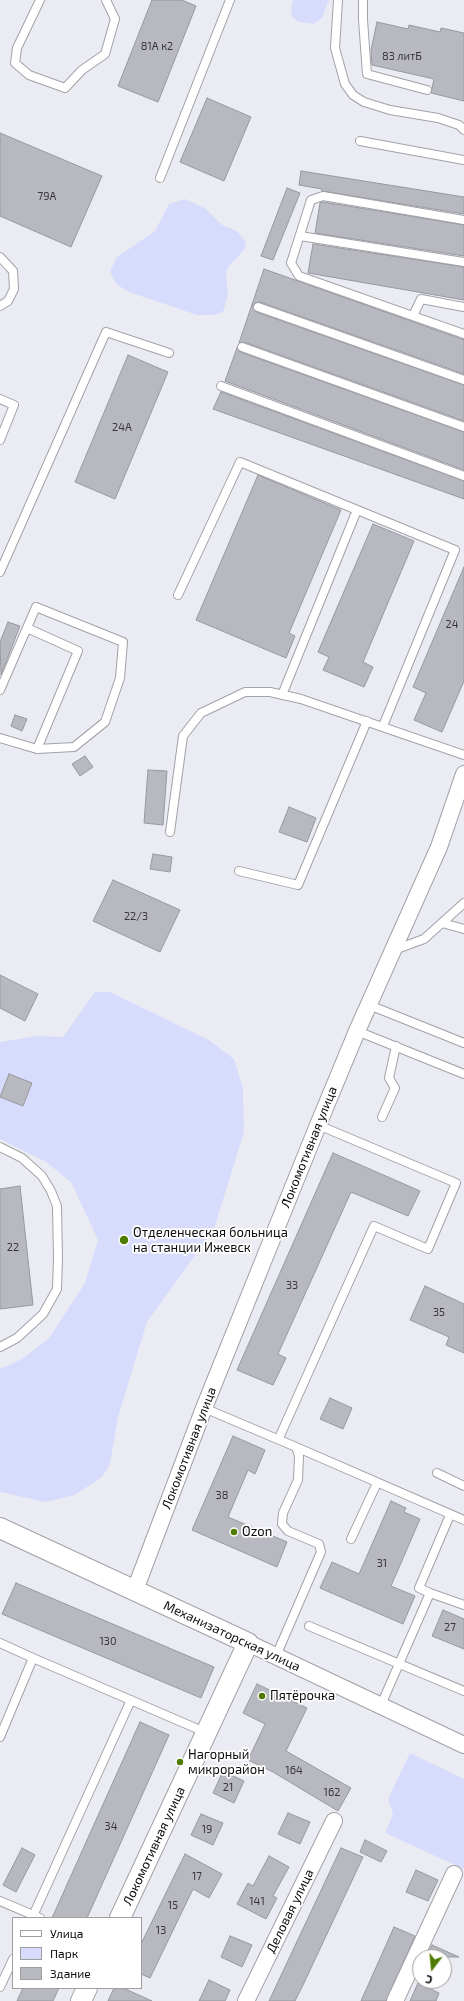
<!DOCTYPE html>
<html>
<head>
<meta charset="utf-8">
<style>
  body { margin:0 }
  #map { position:relative; width:464px; height:2001px; overflow:hidden; background:#ebecf3; font-family:"Exo 2",sans-serif }
  canvas { display:block }
  .legend { position:absolute; left:12px; top:1917px; width:130px; height:72px; box-sizing:border-box; background:#fff; border:1px solid #9e9e9f; margin:0; padding:5px 7px; list-style:none; font-size:12px; color:#0c0c0e }
  .legend li { display:flex; align-items:center; gap:8px; height:20px }
  .legend b { width:20px; border:1px solid #9e9e9f }
  .north { position:absolute; left:412px; top:1949px; width:40px; height:40px; box-sizing:border-box; background:#fff; border:1px solid #9e9e9f; border-radius:50%; rotate:196deg; font-size:11px; font-weight:700; line-height:16px; text-align:center; color:#0c0c0e }
  .north::after { content:''; display:block; margin:auto; width:14px; height:18px; background:#4e7b00; clip-path:polygon(50% 0,100% 100%,50% 72%,0 100%) }
</style>
</head>
<body>
<div id="map">
<canvas width="464" height="2001"></canvas>
<ul class="legend">
<li><b style="height:5px;background:#fff"></b>Улица</li>
<li><b style="height:11px;background:#d8dcfc"></b>Парк</li>
<li><b style="height:11px;background:#b8b9c0"></b>Здание</li>
</ul>
<div class="north">С</div>
</div>
<script>
const c = document.querySelector('canvas').getContext('2d');
c.lineJoin = 'round';
function fill(path, color) { c.fillStyle = color; c.fill(path, 'evenodd'); }
const shape = rows => new Path2D(rows.map(r => 'M' + r).join(''));
function stroke(path, color, width, dash) { c.strokeStyle = color; c.lineWidth = width; c.lineCap = dash ? 'butt' : 'round'; c.setLineDash(dash || []); c.stroke(path); }
function label(font, color, halo, rows, align = 'center') {
  c.font = font + ' "Exo 2",sans-serif'; c.lineWidth = 3.5; c.setLineDash([]); c.textBaseline = 'middle'; c.strokeStyle = halo; c.fillStyle = color; for (const [text, x, y, turn = 0] of rows) {
    c.save(); c.translate(x, y); c.rotate((+turn || 0) * Math.PI / 180); c.textAlign = isNaN(turn) ? turn : align; if (halo) c.strokeText(text, 0, 0); c.fillText(text, 0, 0); c.restore();
  }
}
fill(shape([
  [293,0,329,0,322,18,314,24,299,22,292,17,291,10],
  [185,199,206,209,222,225,237,231,246,242,245,249,230,265,226,272,228,294,223,312,213,315,197,315,129,292,116,284,110,271,117,257,155,231,169,204],
  [95,992,110,992,209,1040,234,1059,243,1088,244,1132,214,1229,147,1322,118,1417,110,1464,102,1477,75,1495,45,1502,0,1492,0,1369,22,1359,49,1338,85,1283,98,1240,71,1182,46,1162,0,1139,0,1042,37,1036,63,1037],
  [410,1753,464,1779,464,1869,385,1833,393,1814,388,1799]
]), '#d8dcfc');
const building = shape([
  [152,0,182,0,196,6,158,102,118,86,152,0],
  [377,22,408,29,409,25,440,32,441,28,464,33,464,101,431,93,434,79,372,65,371,50,377,22],
  [207,98,251,117,224,181,180,162,207,98],
  [0,133,102,176,71,247,0,216,0,133],
  [301,171,464,197,464,214,322,191,322,189,299,185,301,171],
  [287,188,300,193,273,260,261,256,287,188],
  [323,202,464,225,464,256,315,233,320,203,323,202],
  [313,244,464,267,464,300,308,273,313,244],
  [264,269,464,340,464,374,260,302,255,303,253,306,256,312,464,385,464,421,244,342,239,343,264,269],
  [237,348,240,352,464,432,464,470,225,381,237,348],
  [128,355,168,372,115,499,75,482,128,355],
  [221,392,464,481,464,499,213,409,221,392],
  [258,475,341,510,289,633,295,636,286,658,196,620,258,475],
  [373,524,414,541,363,662,373,667,364,687,323,670,329,657,318,652,373,524],
  [464,567,464,681,442,732,414,720,426,693,413,687,464,567],
  [8,622,20,626,1,675,0,642,8,622],
  [15,715,27,719,22,731,11,726,15,715],
  [85,756,93,767,80,776,72,764,85,756],
  [148,770,167,771,163,825,144,823,148,770],
  [289,807,316,818,307,842,279,832,289,807],
  [153,854,172,857,170,872,150,869,153,854],
  [113,880,180,910,160,952,93,921,113,880],
  [0,975,38,994,25,1021,0,1008,0,975],
  [9,1074,32,1083,23,1106,0,1097,9,1074],
  [333,1153,420,1191,408,1216,351,1192,278,1354,286,1358,273,1385,237,1370,333,1153],
  [20,1186,33,1305,0,1309,0,1189,20,1186],
  [425,1286,464,1304,464,1353,446,1345,449,1337,410,1320,425,1286],
  [330,1398,352,1408,343,1429,320,1419,330,1398],
  [233,1436,265,1450,255,1474,248,1470,228,1517,287,1542,277,1567,192,1530,233,1436],
  [391,1501,406,1508,404,1512,420,1519,391,1586,415,1596,403,1624,320,1588,332,1562,359,1574,391,1501],
  [16,1583,214,1667,201,1698,2,1614,16,1583],
  [443,1610,464,1619,464,1649,432,1636,443,1610],
  [257,1684,307,1708,286,1751,351,1788,338,1811,273,1772,248,1760,265,1724,243,1713,257,1684],
  [140,1722,169,1735,87,1918,52,1918,140,1722],
  [223,1771,244,1781,234,1803,213,1793,223,1771],
  [288,1813,310,1822,300,1844,278,1834,288,1813],
  [201,1814,223,1823,213,1845,191,1835,201,1814],
  [365,1840,387,1851,381,1862,360,1852,365,1840],
  [22,1848,35,1855,16,1892,3,1885,22,1848],
  [341,1848,363,1857,304,1983,295,2001,269,2001,341,1848],
  [185,1854,222,1874,209,1898,193,1889,150,1978,141,1974,141,1944,185,1854],
  [269,1856,289,1867,273,1896,277,1898,266,1919,237,1904,248,1883,253,1886,269,1856],
  [416,1870,438,1880,428,1901,406,1892,416,1870],
  [394,1927,415,1936,386,2001,361,2001,394,1927],
  [230,1936,252,1945,242,1967,221,1957,230,1936],
  [432,1945,459,1957,426,1957,432,1945],
  [209,1980,230,1990,225,2001,199,2001,209,1980],
  [418,1983,439,1993,436,2001,410,2001,418,1983],
  [23,1988,59,1988,53,2001,17,2001,23,1988],
  [114,1988,123,1988,152,2001,108,2001,114,1988]
]);
fill(building, '#b8b9c0');
stroke(building, '#97989f', 1);
const service = shape([
  [40,0,17,48,15,63,29,75,65,88,82,70,105,54,115,19,106,0],
  [338,0,335,48,345,84,353,95,364,102,390,110,438,118,459,125,464,130],
  [363,0,363,20,367,74,427,90],
  [360,141,464,160],
  [160,178,230,0],
  [464,220,323,196,311,200,291,263,299,276,464,334],
  [300,236,464,262],
  [0,257,13,271,14,289,8,301,0,306],
  [258,307,464,380],
  [413,316,421,299,464,307],
  [242,347,464,427],
  [221,386,464,476],
  [0,399,14,405,0,440],
  [0,572,106,332,169,353],
  [178,595,240,462,455,550,383,726],
  [27,628,78,651,37,749],
  [0,690,36,607,123,642,120,678,105,722,74,747,37,749,0,738],
  [282,695,357,510],
  [170,832,183,736,201,713,245,692,270,692,301,699,464,755],
  [239,871,298,885,367,721],
  [442,923,464,929],
  [394,950,424,939,464,903],
  [369,1005,464,1043],
  [357,1031,464,1074],
  [382,1117,395,1088,389,1078,396,1046],
  [0,1147,22,1158,42,1176,51,1191,57,1206,58,1258,57,1289,43,1314,17,1338,0,1347],
  [204,1408,296,1447,299,1456,298,1480,283,1513,282,1524,288,1531,319,1544,321,1552,276,1656],
  [279,1438,374,1226,428,1249,456,1183,318,1125],
  [296,1447,464,1520],
  [437,1473,464,1486],
  [351,1539,377,1483],
  [430,1593,419,1588,450,1515],
  [309,1626,464,1691],
  [0,1643,33,1658],
  [381,1705,430,1593,464,1605],
  [0,1737,33,1658,207,1733],
  [0,1901,40,1918],
  [32,1918,131,1700],
  [0,1987,13,1959]
]);
const minor = shape([
  [135,1590,204,1408,318,1125,357,1031,439,847,464,774],
  [248,1643,464,1745],
  [246,2001,334,1821],
  [395,2001,454,1874]
]);
const tertiary = shape([
  [0,1528,248,1643,120,1918],
  [81,2001,87,1988]
]);
stroke(service, '#a1a2a9', 10);
stroke(minor, '#a1a2a9', 18);
stroke(tertiary, '#a1a2a9', 22);
stroke(service, '#fff', 8);
stroke(minor, '#fff', 16);
stroke(tertiary, '#fff', 20);
for (const [x, y, r, color] of [
  [124,1240,5,"#4e7b00"],
  [234,1532,4,"#4e7b00"],
  [262,1696,4,"#4e7b00"],
  [180,1762,4,"#4e7b00"]
]) { const dot = new Path2D(); dot.arc(x, y, r, 0, 2 * Math.PI); c.fillStyle = color; c.fill(dot); stroke(dot, '#fff', 1.5); }
label('11px', '#37373a', null, [
  ["81А к2",157,46],
  ["83 литБ",402,56],
  ["79А",47,196],
  ["24А",122,427],
  ["24",452,624],
  ["22/3",136,916],
  ["22",13,1247],
  ["33",292,1285],
  ["35",439,1312],
  ["38",222,1495],
  ["31",382,1563],
  ["27",450,1627],
  ["130",108,1641],
  ["164",294,1770],
  ["21",228,1787],
  ["162",332,1792],
  ["34",111,1826],
  ["19",207,1829],
  ["17",197,1876],
  ["141",257,1901],
  ["15",173,1905],
  ["13",161,1930]
]);
label('13px', '#0c0c0e', '#fff', [
  ["Локомотивная улица",309,1147,-68],
  ["Локомотивная улица",189,1448,-69],
  ["Механизаторская улица",232,1636,25],
  ["Локомотивная улица",154,1846,-65],
  ["Деловая улица",290,1911,-64]
]);
label('13px', '#0c0c0e', '#fff', [
  ["Отделенческая больница",133,1233],
  ["на станции Ижевск",133,1248],
  ["Ozon",242,1532],
  ["Пятёрочка",270,1696],
  ["Нагорный",188,1755],
  ["микрорайон",188,1770]
], 'left');
</script>
</body>
</html>
